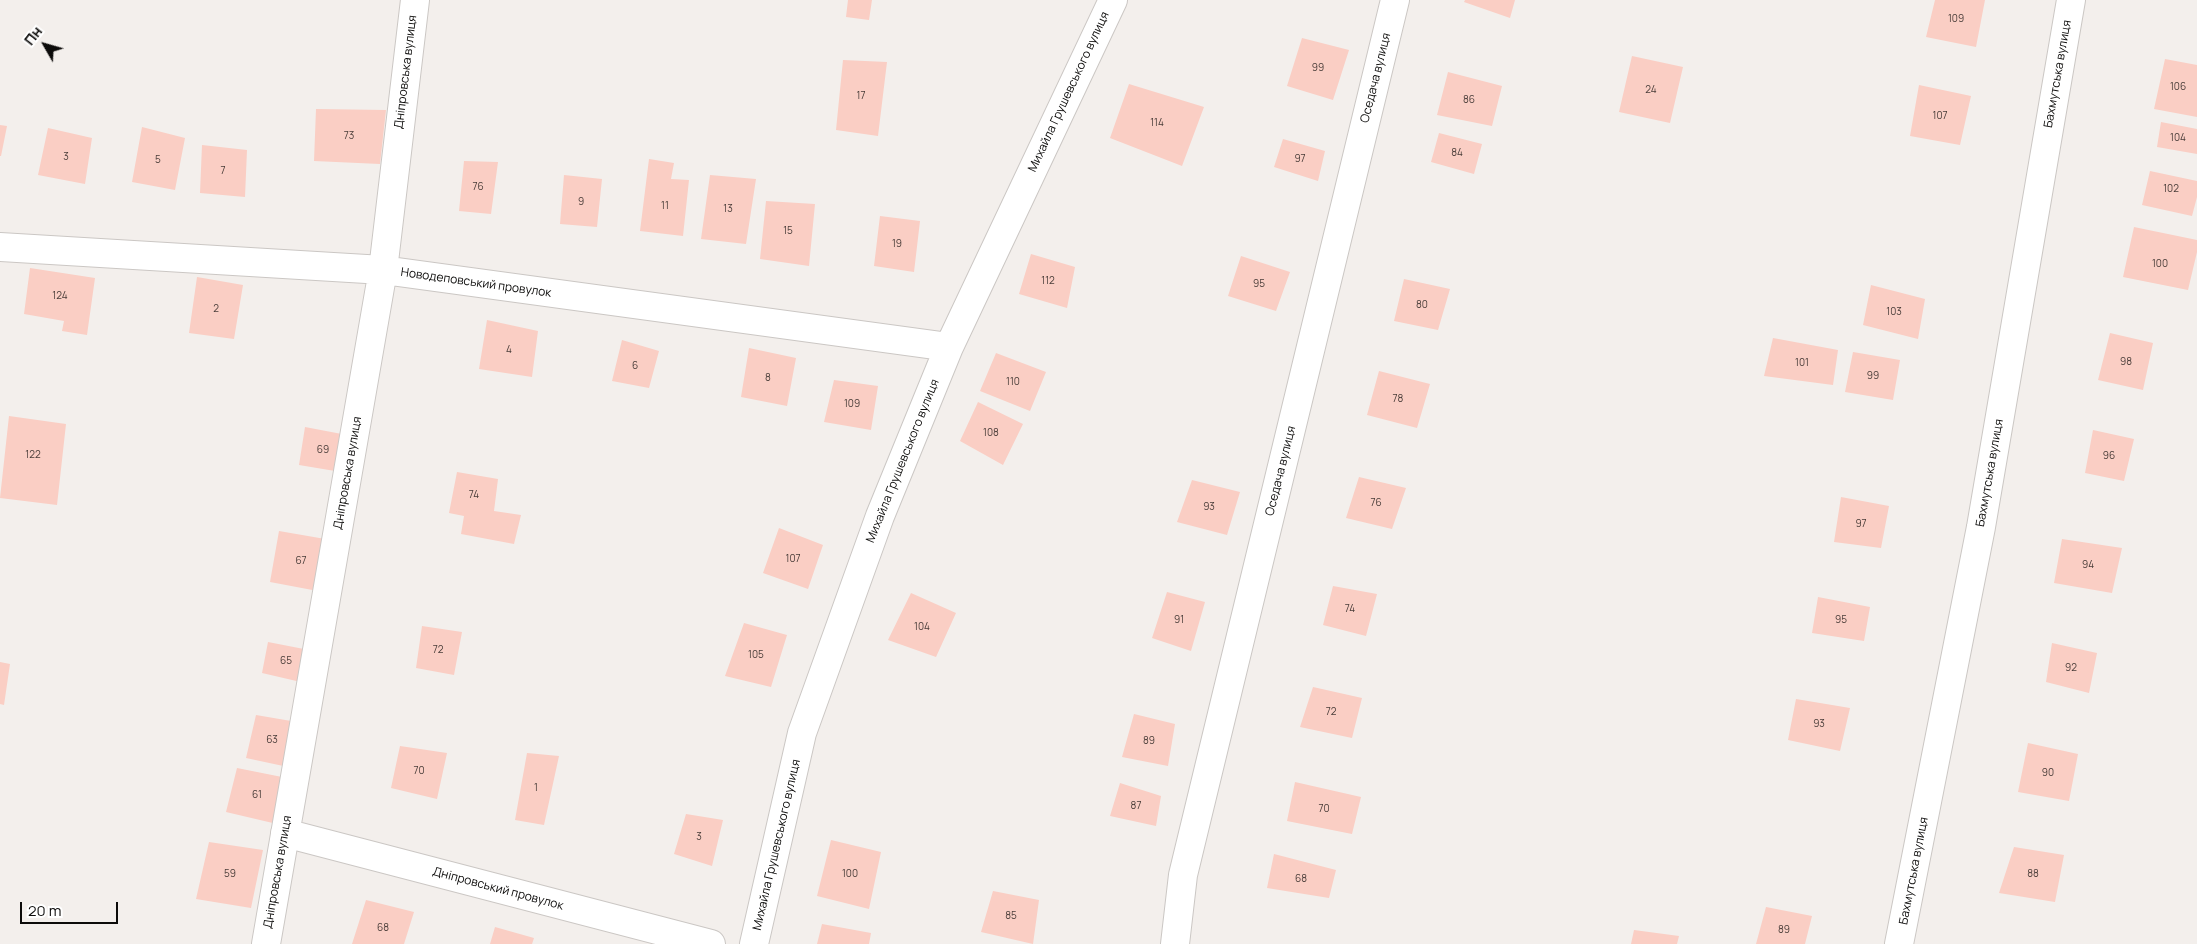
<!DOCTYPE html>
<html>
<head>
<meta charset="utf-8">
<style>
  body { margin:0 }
  #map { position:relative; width:2197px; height:944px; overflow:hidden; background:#f3efec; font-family:Manrope,sans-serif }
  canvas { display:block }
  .north { position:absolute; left:20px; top:20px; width:50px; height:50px; -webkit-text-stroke:4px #fff; paint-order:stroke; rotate:308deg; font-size:14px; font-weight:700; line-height:20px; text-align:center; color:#0c0b0a }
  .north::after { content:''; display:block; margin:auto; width:18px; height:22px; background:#0c0b0a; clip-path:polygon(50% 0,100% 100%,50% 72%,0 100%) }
  .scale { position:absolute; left:20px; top:902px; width:98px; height:22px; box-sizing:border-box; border:2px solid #0c0b0a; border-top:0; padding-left:6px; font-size:15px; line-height:18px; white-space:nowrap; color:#0c0b0a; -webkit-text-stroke:4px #fff; paint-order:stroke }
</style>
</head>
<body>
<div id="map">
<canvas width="2197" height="944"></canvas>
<div class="north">Пн</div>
<div class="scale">20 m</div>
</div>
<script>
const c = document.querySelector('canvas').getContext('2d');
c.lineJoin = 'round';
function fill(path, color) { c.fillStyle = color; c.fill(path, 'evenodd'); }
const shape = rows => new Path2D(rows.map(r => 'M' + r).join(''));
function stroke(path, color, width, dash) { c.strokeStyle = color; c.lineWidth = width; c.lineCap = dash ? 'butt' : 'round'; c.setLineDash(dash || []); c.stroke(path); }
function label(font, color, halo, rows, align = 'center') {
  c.font = font + ' Manrope,sans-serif'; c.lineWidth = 4; c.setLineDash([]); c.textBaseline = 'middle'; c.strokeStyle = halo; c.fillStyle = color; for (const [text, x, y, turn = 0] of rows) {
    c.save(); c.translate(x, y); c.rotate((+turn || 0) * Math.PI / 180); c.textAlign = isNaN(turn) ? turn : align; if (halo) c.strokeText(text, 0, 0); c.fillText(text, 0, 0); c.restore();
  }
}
fill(shape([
  [848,0,872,0,869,20,846,17],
  [1465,0,1515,0,1510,18,1464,2],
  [1935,0,1985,0,1976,47,1926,37],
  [1302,38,1349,50,1333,100,1287,86],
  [1632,56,1683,67,1670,123,1619,112],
  [2165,59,2197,65,2197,117,2154,109],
  [843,60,887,62,878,136,836,130],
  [1448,72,1502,86,1492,126,1437,115],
  [1129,84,1204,107,1182,166,1110,138],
  [1919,85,1971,96,1960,145,1910,136],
  [316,109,386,110,380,164,314,161],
  [2161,122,2197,129,2197,154,2157,147],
  [0,125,7,126,1,156,0,156],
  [142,127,185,138,175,190,132,182],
  [48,128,92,138,85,184,38,175],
  [1439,133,1482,144,1474,174,1431,162],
  [1283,139,1325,151,1318,181,1274,167],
  [202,145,247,150,245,197,200,193],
  [649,159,674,163,671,179,689,180,683,236,640,231],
  [464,161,498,162,491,214,459,211],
  [2150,171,2197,181,2197,197,2192,216,2142,205],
  [564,175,602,179,597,227,560,224],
  [710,175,756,179,746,244,701,239],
  [766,201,815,204,809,266,760,259],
  [880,216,920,221,914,272,874,266],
  [2134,227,2197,240,2197,252,2188,290,2123,277],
  [1031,254,1075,267,1067,308,1019,294],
  [1241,256,1290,272,1276,311,1228,296],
  [30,268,95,278,87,335,62,331,64,321,24,314],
  [197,277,243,285,234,339,189,333],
  [1404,279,1450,289,1438,330,1394,321],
  [1871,285,1925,299,1918,339,1863,325],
  [487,320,538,331,532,377,479,369],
  [2110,333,2153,343,2143,390,2098,380],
  [1773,338,1838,350,1833,385,1764,376],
  [622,340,659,351,649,388,612,381],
  [749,348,796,358,787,406,741,397],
  [1853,352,1900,360,1893,400,1845,392],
  [996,353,1046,372,1030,411,980,391],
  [1379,371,1430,384,1417,428,1367,415],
  [834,380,878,386,871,430,824,422],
  [978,402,1023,424,1003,465,960,441],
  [9,416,66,424,57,505,0,498],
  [305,427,347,435,341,472,299,465],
  [2093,430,2134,439,2124,481,2085,473],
  [457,472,498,479,494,511,521,515,514,544,461,534,464,516,449,513],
  [1359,477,1406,488,1392,529,1346,518],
  [1192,480,1240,492,1227,535,1177,522],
  [1841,497,1889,506,1881,548,1834,542],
  [779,528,823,545,808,589,763,573],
  [279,531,331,540,323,592,270,582],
  [2062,539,2122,548,2112,593,2054,583],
  [1333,586,1377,594,1366,636,1323,625],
  [1167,592,1205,602,1191,651,1152,638],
  [911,593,956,613,936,657,888,640],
  [1818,597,1870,607,1864,641,1812,633],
  [744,623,787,635,771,687,725,676],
  [422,626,462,632,454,675,416,668],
  [268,642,309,650,305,683,262,673],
  [2052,643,2097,653,2089,693,2046,682],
  [0,662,10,664,4,705,0,704],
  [1313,687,1362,698,1352,738,1300,727],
  [1796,699,1850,708,1840,751,1788,740],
  [1134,714,1175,724,1168,766,1122,757],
  [256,715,297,722,288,767,246,758],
  [2028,743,2078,754,2069,801,2018,792],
  [400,746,447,753,437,799,391,788],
  [527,753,559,756,544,825,515,820],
  [237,768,287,778,277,824,226,812],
  [1295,782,1361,797,1352,834,1287,821],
  [1120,783,1161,796,1156,826,1110,816],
  [686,814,723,820,712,866,674,854],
  [831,840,881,852,869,909,817,896],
  [209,842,263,850,251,908,196,899],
  [2014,847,2064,855,2055,902,1999,893],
  [1274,854,1336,870,1329,898,1267,888],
  [993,891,1039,900,1033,944,981,932],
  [366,900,414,912,404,944,352,944],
  [1766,907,1812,916,1805,944,1756,944],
  [822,924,871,933,869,944,817,944],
  [495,927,534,938,532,944,490,944],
  [1634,930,1679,936,1677,944,1631,944]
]), '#facec4');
const street = shape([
  [0,247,383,270,949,347],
  [285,833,711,944],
  [266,944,383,270,415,0],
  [754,944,802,733,880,516,949,347,1113,0],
  [1175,944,1183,875,1395,0]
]);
const secondary = shape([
  [1899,944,1981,527,2071,0]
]);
stroke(street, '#cbc7c4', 30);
stroke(secondary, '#cbc7c4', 30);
stroke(street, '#fff', 28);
stroke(secondary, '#fff', 28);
label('10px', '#483c38', null, [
  ["109",1956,19],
  ["99",1318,68],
  ["106",2178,87],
  ["24",1651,90],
  ["17",861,96],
  ["86",1469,100],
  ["107",1940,116],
  ["114",1157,123],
  ["73",349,136],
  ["104",2178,138],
  ["84",1457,153],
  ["3",66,157],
  ["97",1300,159],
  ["5",158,160],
  ["7",223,171],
  ["76",478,187],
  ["102",2171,189],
  ["9",581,202],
  ["11",665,206],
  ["13",728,209],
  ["15",788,231],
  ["19",897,244],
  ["100",2160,264],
  ["112",1048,281],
  ["95",1259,284],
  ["124",60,296],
  ["80",1422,305],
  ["2",216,309],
  ["103",1894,312],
  ["4",509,350],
  ["98",2126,362],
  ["101",1802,363],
  ["6",635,366],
  ["99",1873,376],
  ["8",768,378],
  ["110",1013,382],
  ["78",1398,399],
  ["109",852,404],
  ["108",991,433],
  ["69",323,450],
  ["122",33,455],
  ["96",2109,456],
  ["74",474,495],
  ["76",1376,503],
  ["93",1209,507],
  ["97",1861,524],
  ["107",793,559],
  ["67",301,561],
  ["94",2088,565],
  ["74",1350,609],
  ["91",1179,620],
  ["95",1841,620],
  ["104",922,627],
  ["72",438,650],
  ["105",756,655],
  ["65",286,661],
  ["92",2071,668],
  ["72",1331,712],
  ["93",1819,724],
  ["63",272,740],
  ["89",1149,741],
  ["70",419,771],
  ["90",2048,773],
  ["1",536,788],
  ["61",257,795],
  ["87",1136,806],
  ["70",1324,809],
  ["3",699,837],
  ["59",230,874],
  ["100",850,874],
  ["88",2033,874],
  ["68",1301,879],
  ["85",1011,916],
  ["68",383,928],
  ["89",1784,930]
]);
label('12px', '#0c0b0a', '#fff', [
  ["Дніпровська вулиця",406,72,-83],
  ["Бахмутська вулиця",2058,74,-80],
  ["Оседача вулиця",1376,78,-76],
  ["Михайла Грушевського вулиця",1069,92,-65],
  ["Новодеповський провулок",476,283,8],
  ["Михайла Грушевського вулиця",903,461,-68],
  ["Оседача вулиця",1281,471,-76],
  ["Дніпровська вулиця",348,473,-80],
  ["Бахмутська вулиця",1990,473,-80],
  ["Михайла Грушевського вулиця",777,845,-77],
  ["Бахмутська вулиця",1914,871,-79],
  ["Дніпровська вулиця",278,872,-80],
  ["Дніпровський провулок",498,889,15]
]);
</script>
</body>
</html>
